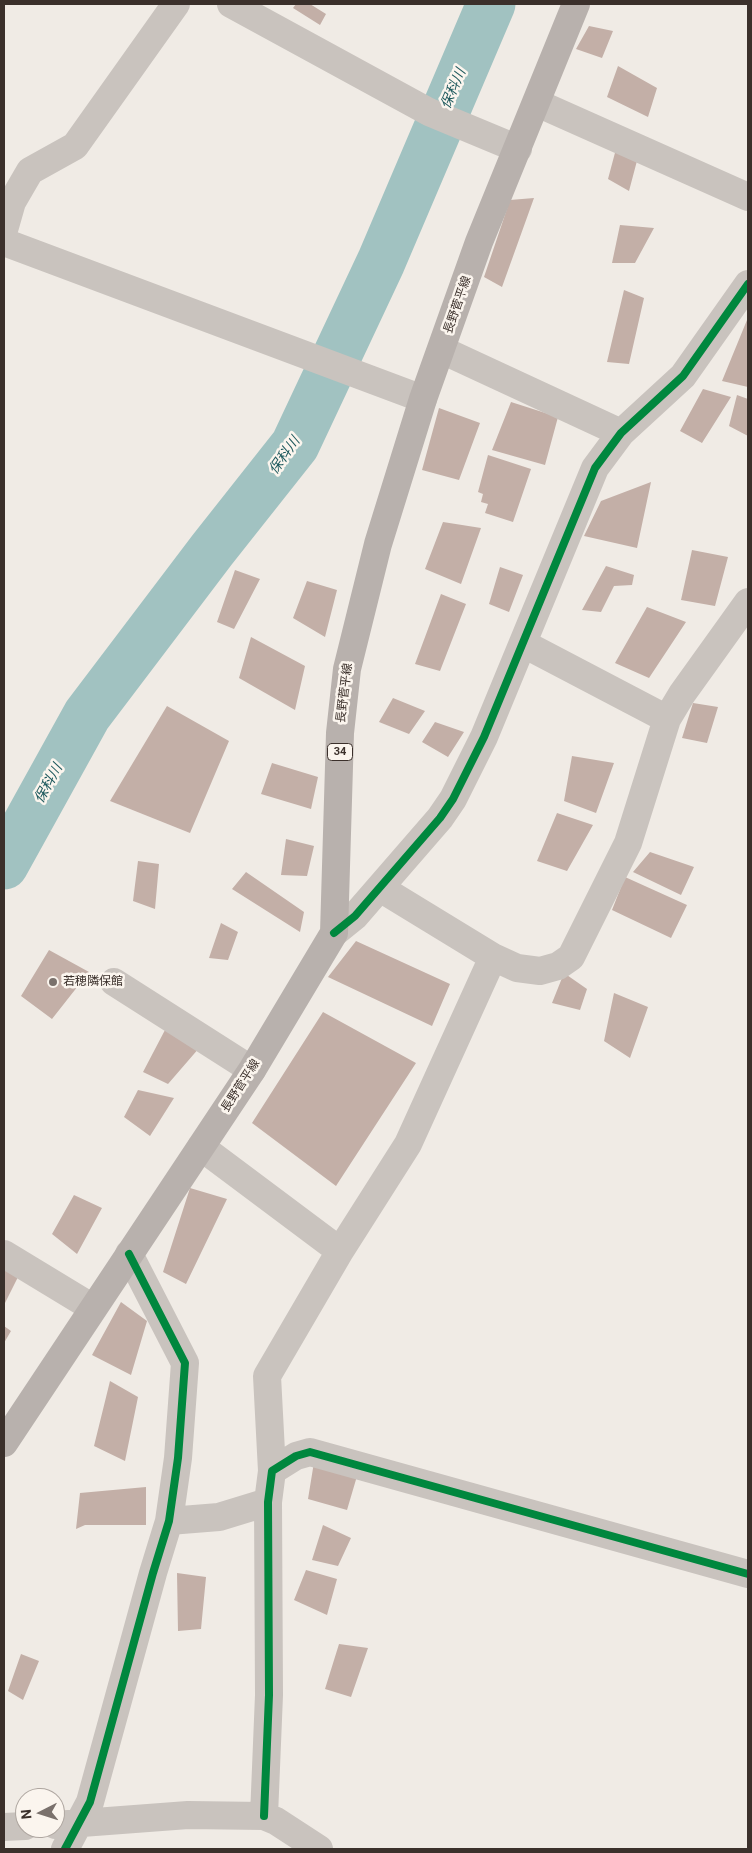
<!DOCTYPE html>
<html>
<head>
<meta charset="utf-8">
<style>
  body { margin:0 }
  #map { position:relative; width:752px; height:1853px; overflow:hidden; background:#f0ebe5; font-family:Roboto,sans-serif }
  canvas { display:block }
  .frame { position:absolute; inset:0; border:5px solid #3b302b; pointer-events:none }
  .north { position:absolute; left:15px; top:1788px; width:50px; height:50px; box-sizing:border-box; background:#fbf5ee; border:1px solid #aea6a0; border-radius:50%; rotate:265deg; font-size:14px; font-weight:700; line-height:20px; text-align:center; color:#3b302b }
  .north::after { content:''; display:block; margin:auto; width:18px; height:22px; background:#7a716c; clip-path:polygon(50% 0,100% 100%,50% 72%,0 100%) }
</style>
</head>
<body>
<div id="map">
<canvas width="752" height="1853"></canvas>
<div class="frame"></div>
<div class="north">N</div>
</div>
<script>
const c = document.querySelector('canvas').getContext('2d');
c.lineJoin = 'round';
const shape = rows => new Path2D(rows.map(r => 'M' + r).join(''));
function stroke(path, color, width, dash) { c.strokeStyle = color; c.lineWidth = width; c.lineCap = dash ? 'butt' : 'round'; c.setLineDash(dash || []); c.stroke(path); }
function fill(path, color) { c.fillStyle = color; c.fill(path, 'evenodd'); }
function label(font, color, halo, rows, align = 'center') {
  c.font = font + ' Roboto,"Noto Sans JP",sans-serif'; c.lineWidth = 5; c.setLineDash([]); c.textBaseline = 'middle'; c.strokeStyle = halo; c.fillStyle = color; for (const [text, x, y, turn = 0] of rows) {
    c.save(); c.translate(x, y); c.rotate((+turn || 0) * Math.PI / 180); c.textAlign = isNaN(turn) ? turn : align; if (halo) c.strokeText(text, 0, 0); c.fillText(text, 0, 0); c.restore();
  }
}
stroke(shape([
  [4,865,87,715,212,550,295,445,381,262,491,4]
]), '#a1c2c1', 49);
fill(shape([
  [296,4,310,4,326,14,320,25,293,8],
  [589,26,613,31,602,58,576,49],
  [618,66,657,88,648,117,607,97],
  [616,149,638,157,629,191,608,179],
  [534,198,502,287,484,277,510,200],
  [620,225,654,228,635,263,612,263],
  [624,290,644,298,629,364,607,362],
  [747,320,748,320,748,387,722,381],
  [703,389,731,397,702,443,680,431],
  [737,395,748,399,748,436,729,426],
  [511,402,558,417,545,465,492,450],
  [439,408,480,423,459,480,422,470],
  [488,455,531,469,513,522,485,513,488,504,481,502,483,494,478,492],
  [651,482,637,548,584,536,601,501],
  [443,522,481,528,461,584,425,569],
  [692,550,728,557,715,606,681,600],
  [606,566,634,575,632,585,614,586,601,612,582,610],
  [500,567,523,575,509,612,489,604],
  [235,570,260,579,234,629,217,622],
  [307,581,337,590,325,637,293,618],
  [441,594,466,604,440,671,415,664],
  [647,607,686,622,649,678,615,663],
  [251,637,305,666,295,710,239,678],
  [393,698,425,711,409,734,379,722],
  [693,703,718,707,707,743,682,738],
  [167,706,229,741,190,833,110,801],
  [435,722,464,732,448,757,422,742],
  [572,756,614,763,596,813,564,801],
  [272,763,318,777,311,809,261,794],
  [557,813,593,825,567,871,537,861],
  [286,839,314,846,307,876,281,875],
  [650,852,694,867,681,895,633,872],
  [138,861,159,864,155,909,133,901],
  [246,872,304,912,300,932,232,889],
  [625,877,687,905,671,938,612,910],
  [221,923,238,932,228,960,209,958],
  [356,941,450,984,432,1026,328,977],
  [49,950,89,972,52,1019,21,996],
  [564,973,587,989,580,1010,552,1003],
  [614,993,648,1007,630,1058,604,1041],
  [323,1012,416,1063,336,1186,252,1123],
  [165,1030,200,1047,168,1084,143,1072],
  [138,1090,174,1098,150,1136,124,1117],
  [190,1188,227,1199,186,1284,163,1272],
  [74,1195,102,1208,77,1254,52,1234],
  [4,1262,21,1271,5,1303,4,1302],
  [121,1302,147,1321,131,1375,92,1355],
  [4,1326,11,1331,4,1343],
  [110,1381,138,1397,125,1461,94,1446],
  [315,1456,360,1466,347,1510,308,1499],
  [146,1487,146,1525,85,1525,76,1529,80,1493],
  [323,1525,351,1538,338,1566,312,1560],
  [306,1570,337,1579,327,1615,294,1600],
  [177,1573,206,1577,201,1629,178,1631],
  [339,1644,368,1648,351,1697,325,1689],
  [21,1654,39,1661,23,1700,8,1691]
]), '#c3afa7');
stroke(shape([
  [231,4,429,112,518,149],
  [537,103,748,197],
  [4,230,12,202,30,171,75,146,176,4],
  [4,242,423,399],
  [442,350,621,433],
  [524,644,667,719],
  [380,888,493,957,517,968,540,971,558,966,571,957,628,843,667,719,682,694,748,602],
  [334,933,355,916,440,818,453,799,484,737,595,468,621,433,683,376,748,284],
  [114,982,252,1070],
  [201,1147,340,1251],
  [4,1254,93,1308],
  [272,1471,267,1376,340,1251,408,1144,493,957],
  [169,1521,219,1517,268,1502],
  [264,1816,269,1695,268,1502,272,1471,296,1456,310,1452,748,1574],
  [55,1825,188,1815,264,1816,276,1821,319,1849],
  [4,1827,25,1826],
  [65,1849,90,1802,153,1573,169,1521,178,1458,185,1363,129,1254]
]), '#c9c3be', 28);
stroke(shape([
  [4,1443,252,1070,334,933,340,733,347,669,378,544,423,399,479,242,576,4]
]), '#b8b1ad', 28);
stroke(shape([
  [334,933,355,916,440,818,453,799,484,737,595,468,621,433,683,376,748,284],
  [264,1816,269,1695,268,1502,272,1471,296,1456,310,1452,748,1574],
  [65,1849,90,1802,153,1573,169,1521,178,1458,185,1363,129,1254]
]), '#00873e', 8);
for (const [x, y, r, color] of [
  [53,982,5,"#7a716c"]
]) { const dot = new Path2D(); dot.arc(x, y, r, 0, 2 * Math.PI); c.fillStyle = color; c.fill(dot); stroke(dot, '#fbf5ee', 2); }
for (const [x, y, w] of [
  [340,752,25]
]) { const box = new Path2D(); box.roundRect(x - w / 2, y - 8.5, w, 17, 4); c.fillStyle = '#fbf5ee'; c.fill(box); stroke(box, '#3b302b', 1); }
label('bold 11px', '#3b302b', null, [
  ["34",340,752]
]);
label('12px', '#3b302b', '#fbf5ee', [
  ["長野菅平線",458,305,-71],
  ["長野菅平線",345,693,-83],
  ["長野菅平線",241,1086,-57]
]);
label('12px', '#3b302b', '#fbf5ee', [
  ["若穂隣保館",63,982]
], 'left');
label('italic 14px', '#1f5a5e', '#fbf5ee', [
  ["保科川",454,89,-67],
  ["保科川",285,456,-55],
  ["保科川",49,784,-61]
]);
</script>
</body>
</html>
